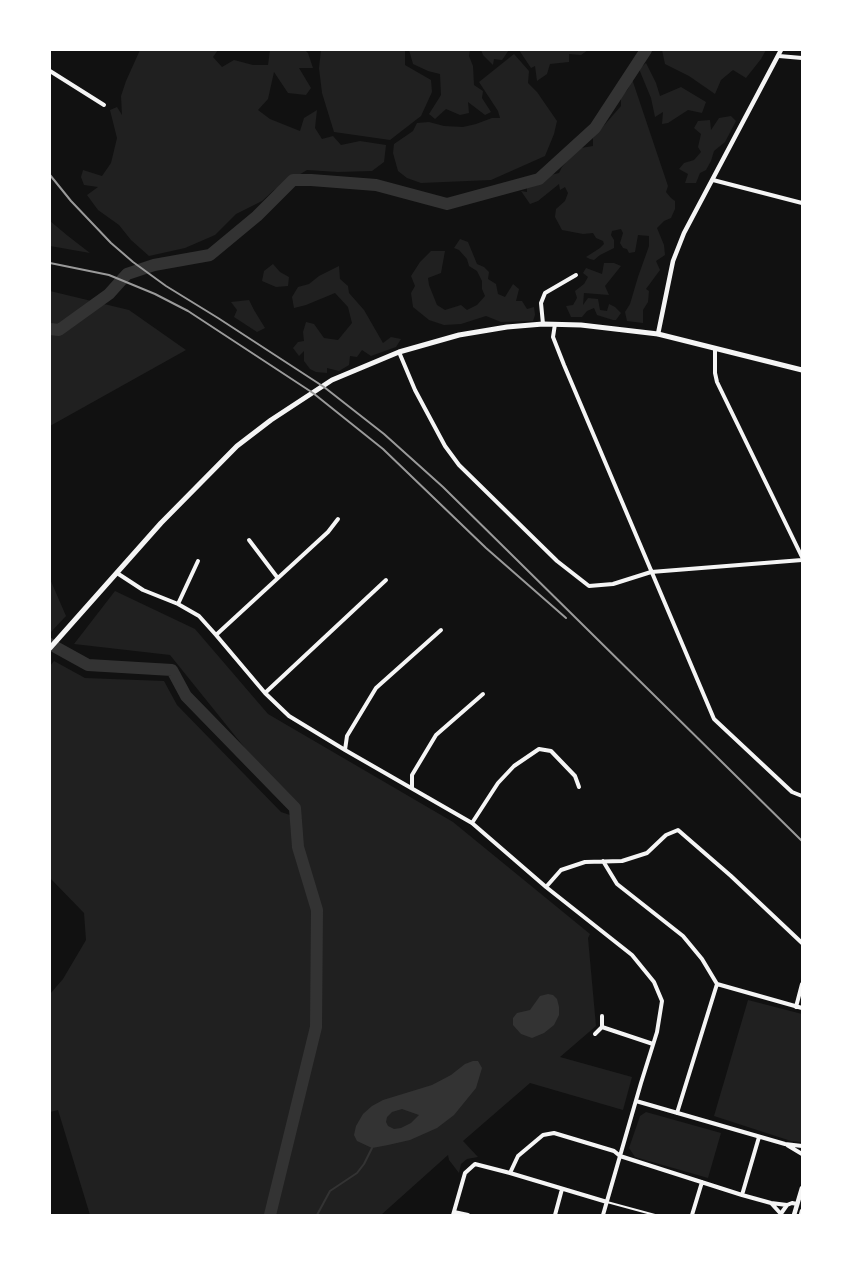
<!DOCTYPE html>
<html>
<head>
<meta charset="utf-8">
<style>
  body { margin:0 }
  #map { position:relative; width:852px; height:1265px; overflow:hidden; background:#111; font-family:Lato,sans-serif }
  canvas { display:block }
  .frame { position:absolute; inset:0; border:51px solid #fff; pointer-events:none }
</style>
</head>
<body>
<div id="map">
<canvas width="852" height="1265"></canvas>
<div class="frame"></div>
</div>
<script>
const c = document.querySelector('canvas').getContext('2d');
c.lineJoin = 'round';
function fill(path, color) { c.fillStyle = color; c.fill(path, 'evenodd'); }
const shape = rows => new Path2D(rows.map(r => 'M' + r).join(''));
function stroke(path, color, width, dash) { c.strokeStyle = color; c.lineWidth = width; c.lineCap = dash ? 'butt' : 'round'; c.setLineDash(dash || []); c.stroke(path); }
fill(shape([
  [140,50,218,50,213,57,222,67,234,60,253,65,268,65,270,50,305,50,308,53,313,68,299,68,311,88,306,95,288,93,274,72,268,99,258,110,270,119,300,131,304,118,317,110,315,128,322,139,333,136,341,145,360,141,386,145,384,162,372,171,338,172,307,170,274,190,262,201,236,214,215,235,185,248,149,256,131,240,119,225,98,210,87,195,98,187,84,185,81,177,83,170,102,176,111,163,117,138,110,110,117,107,122,115,121,96,126,81],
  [321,50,405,50,405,65,431,80,432,92,421,116,390,140,334,132,322,93,319,68],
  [409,50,470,50,469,56,473,66,474,85,483,91,482,98,491,112,485,115,468,102,469,113,460,115,446,109,435,119,429,114,441,95,440,74,428,71,413,64],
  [481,50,509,50,502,60,494,59,493,65,483,55],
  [519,50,588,50,581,55,569,54,569,62,550,64,547,74,537,81,535,66,531,68],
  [662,50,766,50,761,59,746,78,733,70,721,80,715,94,689,76,665,64],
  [514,54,529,71,528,83,537,92,557,121,554,134,545,156,491,180,421,183,407,178,398,171,393,153,394,144,413,131,417,123,429,122,444,126,463,127,476,124,492,118,500,118,498,111,479,82],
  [646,63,656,83,660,96,681,87,706,102,702,113,688,110,668,123,662,124,663,112,655,117,651,98,639,69],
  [632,79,668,186,666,192,671,198,675,201,675,209,671,218,664,221,657,228,664,245,665,255,656,261,660,270,646,289,649,291,648,302,643,310,643,323,627,321,625,312,630,304,638,277,649,246,649,236,638,235,635,252,629,253,627,249,623,248,620,243,623,233,621,229,612,231,611,235,614,240,614,248,600,255,594,260,590,259,586,257,600,248,604,244,603,241,596,238,593,233,583,234,562,230,555,217,556,209,565,201,568,193,565,187,560,190,559,184,538,201,530,204,521,191,527,192,527,187,544,181,551,175,559,173,562,167,571,156,581,148,593,146,593,138,621,106,621,97,628,89],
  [731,116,736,121,725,142,714,151,711,161,706,170,700,173,696,183,685,183,688,174,679,169,684,163,694,160,701,152,698,147,701,134,694,128,698,121,710,120,711,130,719,118],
  [50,221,68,236,90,253,50,246],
  [460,239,468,242,477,264,484,267,489,272,488,279,496,284,498,294,505,297,513,284,519,289,516,301,522,301,527,309,534,307,535,315,533,321,501,322,486,316,461,324,444,325,429,320,413,307,411,293,415,286,411,276,420,262,431,251,445,251,441,273,428,278,429,285,437,305,445,310,461,305,467,310,477,305,485,296,482,289,482,281,477,271,469,266,467,259,459,250,454,248],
  [604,263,614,263,621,266,605,286,609,295,584,293,583,305,588,298,598,299,600,310,607,311,609,304,615,307,621,313,616,320,613,320,597,315,594,308,587,311,582,317,571,317,566,306,573,305,577,298,575,291,584,284,588,277,583,273,586,268,602,274],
  [273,264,280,272,289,277,288,286,276,287,262,281,264,271],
  [339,266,340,279,348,286,349,293,364,310,383,343,391,337,401,339,396,347,371,356,362,350,357,357,350,356,349,365,339,371,327,368,327,373,316,372,310,369,304,361,304,351,299,356,293,348,298,342,304,341,303,332,306,322,314,324,324,338,338,340,352,323,348,307,335,293,306,305,294,308,292,297,298,287,309,284,319,276],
  [50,291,129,310,186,350,50,426],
  [249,300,254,310,265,328,257,332,234,317,237,310,231,302],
  [50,579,66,616,50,633],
  [115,591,195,629,268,714,453,822,590,934,588,938,596,1026,560,1057,632,1077,623,1110,530,1083,463,1141,478,1157,467,1159,461,1164,459,1173,449,1160,448,1155,381,1215,90,1215,58,1110,50,1112,50,994,63,979,86,940,84,913,50,878,50,666,54,661,85,678,164,681,177,705,281,812,302,819,170,655,74,644],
  [748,1000,802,1014,802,1141,801,1142,791,1141,714,1116],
  [646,1112,721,1133,708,1178,635,1157,629,1148,640,1116]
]), '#202020');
fill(shape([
  [548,994,553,995,557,999,559,1007,559,1015,554,1025,544,1033,532,1038,521,1034,513,1025,513,1018,517,1013,530,1010,540,996],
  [473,1061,478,1061,482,1068,476,1088,454,1115,437,1128,410,1140,388,1145,372,1148,357,1141,354,1135,356,1126,363,1114,372,1106,383,1100,432,1085,451,1075,465,1064],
  [402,1109,419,1115,411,1123,401,1128,394,1129,388,1126,386,1122,387,1117,392,1112]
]), '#333');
stroke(shape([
  [317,1215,330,1191,357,1173,364,1164,372,1148]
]), '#333', 2);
stroke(shape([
  [50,329,59,330,109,294,127,274,154,265,210,255,257,216,293,180,311,180,376,185,447,204,539,179,595,128,646,50],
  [50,644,88,665,172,670,186,696,295,808,298,847,317,910,316,1027,270,1215]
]), '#333', 12);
stroke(shape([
  [607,1202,655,1215]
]), '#f5f5f5', 2);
stroke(shape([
  [779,56,802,58],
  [50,71,104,105],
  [713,180,802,203],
  [543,324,541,303,545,293,576,275],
  [555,324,553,337,564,365,714,719,792,792,802,796],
  [715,348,715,373,717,382,802,557],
  [399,352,415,390,445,446,459,465,557,561,589,586,613,584,651,572,802,560],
  [249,540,277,577],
  [117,573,143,590,178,604,199,616,216,635,265,693,289,716,345,750,472,823,498,783,514,766,539,749,551,751,575,776,579,787],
  [178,604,198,561],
  [216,635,328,532,338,519],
  [265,693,386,580],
  [345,750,347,736,376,688,441,630],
  [412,788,412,775,436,735,483,694],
  [472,823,546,887,632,955,654,982,662,1001,657,1032,641,1083,603,1215],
  [603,861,617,884,683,936,702,959,717,984,802,1008],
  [546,887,561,870,585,862,622,861,647,853,666,835,678,830,731,876,802,943],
  [796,1007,802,984],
  [602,1016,602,1027],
  [602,1027,653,1044],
  [595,1034,602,1027],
  [636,1101,785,1144,802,1146],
  [677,1113,717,984],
  [787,1145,802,1154],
  [510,1173,518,1156,543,1135,554,1133,614,1151,620,1156,742,1195,771,1203,787,1205],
  [742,1195,759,1137],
  [771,1203,781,1214],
  [454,1212,468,1215],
  [453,1215,465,1173,475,1164,510,1173,607,1202],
  [555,1215,562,1189],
  [692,1215,702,1182],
  [780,1215,787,1205,792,1203,797,1204]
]), '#f5f5f5', 4);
stroke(shape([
  [658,334,673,261,684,233,781,50],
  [794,1215,802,1188],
  [801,1215,802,1211]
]), '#f5f5f5', 4.5);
stroke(shape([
  [50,648,161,523,237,446,271,420,332,380,399,352,459,335,507,327,543,324,581,325,658,334,802,370]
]), '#f5f5f5', 5);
stroke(shape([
  [50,175,71,201,111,243,133,262,166,286,218,318,324,387,384,434,443,487,802,841],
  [50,263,109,275,155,294,188,311,313,393,383,449,486,548,566,618]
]), '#9a9a9a', 2);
</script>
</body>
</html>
